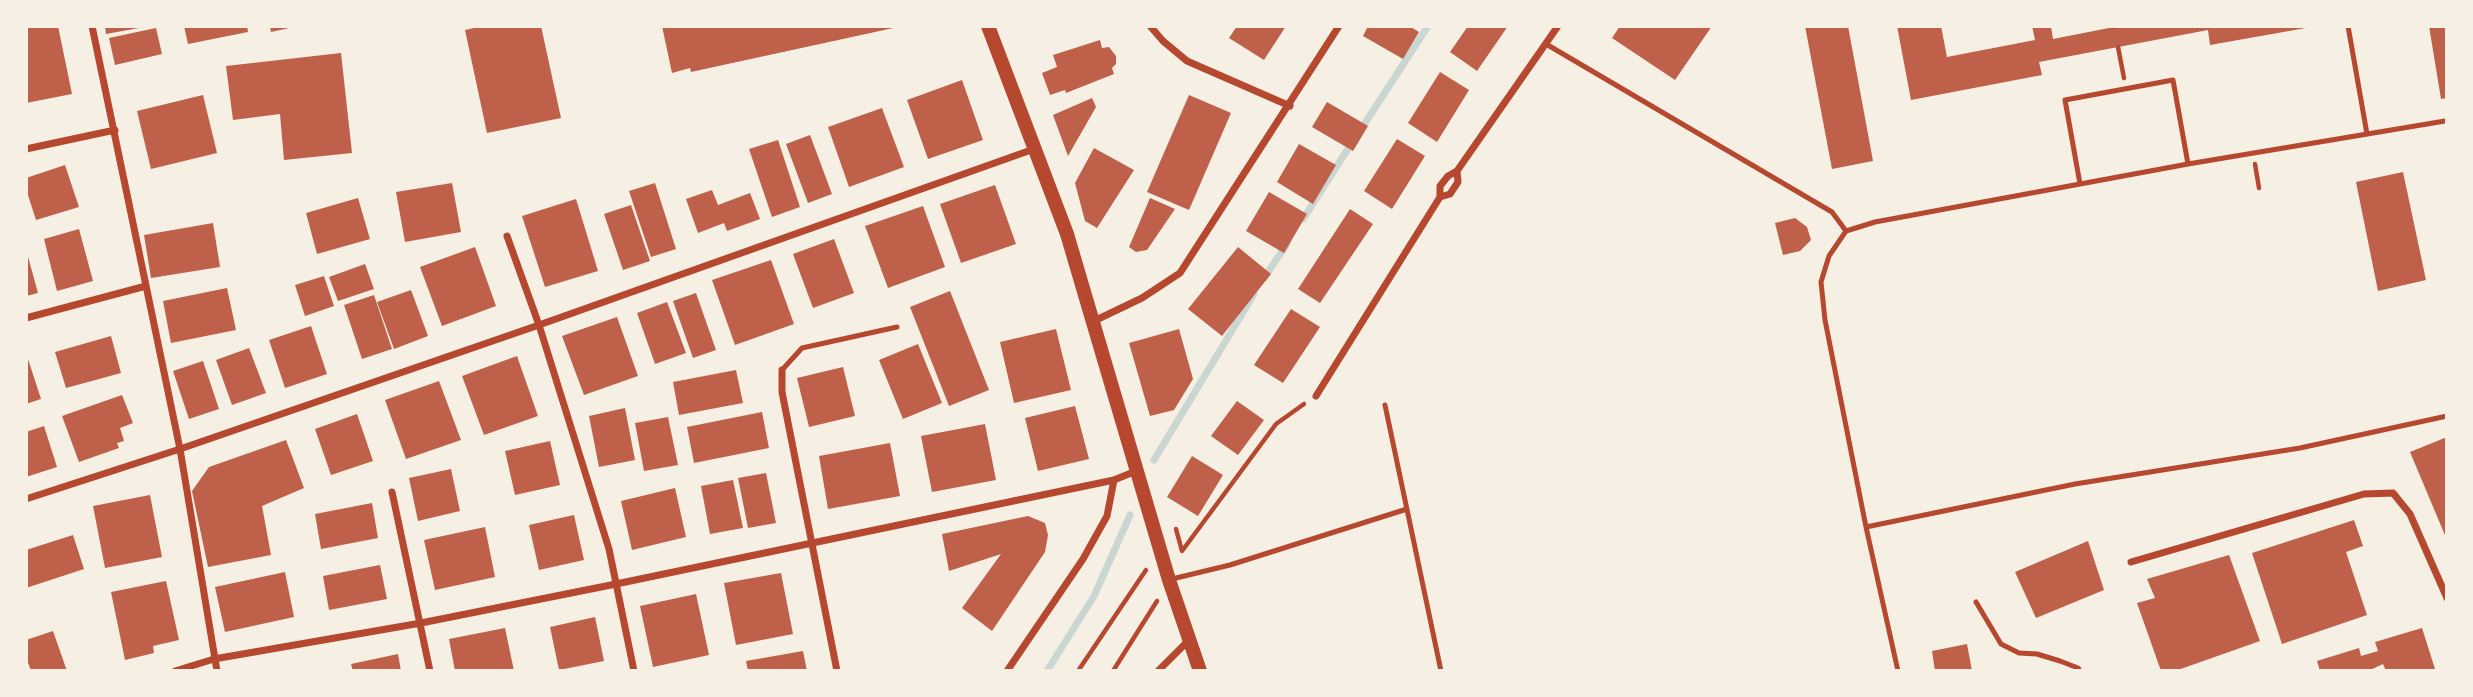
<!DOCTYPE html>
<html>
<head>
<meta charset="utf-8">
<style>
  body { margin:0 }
  #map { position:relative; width:2473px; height:697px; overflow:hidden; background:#f6efe4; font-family:"Open Sans",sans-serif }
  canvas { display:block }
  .frame { position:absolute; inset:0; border:28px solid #f6efe4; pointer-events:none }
</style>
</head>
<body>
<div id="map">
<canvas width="2473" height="697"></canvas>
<div class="frame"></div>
</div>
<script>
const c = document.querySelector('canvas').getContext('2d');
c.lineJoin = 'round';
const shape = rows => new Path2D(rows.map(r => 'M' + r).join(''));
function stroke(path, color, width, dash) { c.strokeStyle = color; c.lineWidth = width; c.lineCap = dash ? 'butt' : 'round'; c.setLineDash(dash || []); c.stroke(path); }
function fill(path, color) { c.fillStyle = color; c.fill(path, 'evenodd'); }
stroke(shape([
  [1360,131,1428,26],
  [1303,219,1353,141],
  [1264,278,1287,244],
  [1154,460,1254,294],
  [1047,671,1094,596,1130,515]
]), '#c9d6d2', 7);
fill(shape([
  [26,26,58,26,72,94,26,103],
  [105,26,139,26,139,28,106,34],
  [184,26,247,26,248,32,188,44],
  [270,26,294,26,294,27,271,32],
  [483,26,541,26,561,118,487,133,465,30],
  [662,26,897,26,898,27,691,72,690,68,672,73],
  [1237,26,1286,26,1264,60,1229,38],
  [1368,26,1409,26,1419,32,1403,59,1363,36],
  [1468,26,1508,26,1477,71,1450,52],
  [1620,26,1712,26,1675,80,1612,38],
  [1805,26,1848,26,1873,161,1832,169],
  [1897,26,1941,26,1947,57,2035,40,2032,26,2051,26,2053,39,2119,26,2306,28,2210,45,2208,30,2039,62,2042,75,1911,100],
  [2429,26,2447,26,2447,98,2441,99],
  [156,28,162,54,115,65,109,38],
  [1100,40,1102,48,1109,47,1116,56,1116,64,1112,68,1114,74,1066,93,1065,90,1050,95,1042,73,1057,67,1053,55],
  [341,53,352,153,284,160,280,114,233,120,226,66],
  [1440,72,1469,90,1437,142,1408,123],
  [962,80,983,140,928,159,907,100],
  [203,95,217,153,151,169,137,111],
  [1189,95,1231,113,1189,210,1147,192],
  [1092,98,1096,107,1068,156,1053,115],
  [1327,102,1368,126,1353,151,1312,127],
  [882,108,904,167,849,187,828,127],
  [810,135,832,194,808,203,786,144],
  [1397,139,1425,156,1392,209,1364,191],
  [778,140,800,207,772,217,749,149],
  [1299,144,1336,165,1313,204,1277,182],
  [1094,148,1134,170,1097,228,1085,221,1075,183],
  [65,165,79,207,36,220,26,189,26,178],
  [2403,172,2426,280,2378,291,2356,182],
  [452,183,461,232,405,242,396,192],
  [655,183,676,249,651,257,629,191],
  [995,185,1016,244,961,263,940,204],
  [712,190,718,205,750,193,760,219,727,231,724,223,698,233,686,199],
  [1269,192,1307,214,1284,253,1246,231],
  [358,198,370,239,317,254,306,213],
  [1150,198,1175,209,1147,250,1136,252,1129,247],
  [576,199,598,271,545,287,522,216],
  [631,205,650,261,623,270,604,214],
  [923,206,945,267,888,288,865,226],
  [1350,209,1373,224,1320,303,1298,289],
  [1795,218,1807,227,1811,240,1800,251,1783,255,1775,223],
  [213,223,220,267,151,278,144,235],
  [79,229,93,281,57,291,44,239],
  [834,239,854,293,813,308,793,254],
  [475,247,496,306,442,326,420,267],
  [1238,247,1271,274,1222,336,1188,309],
  [27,253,38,293,26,296,26,254],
  [771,260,794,324,735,345,712,280],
  [365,264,374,289,338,301,329,277],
  [324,276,334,306,305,316,295,285],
  [227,288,236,330,171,343,163,301],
  [411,290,428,336,394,349,377,302],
  [950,291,989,390,949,406,910,307],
  [696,293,716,350,693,358,673,301],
  [374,295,392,349,362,359,344,305],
  [667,302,686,353,655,364,637,313],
  [1291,309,1320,327,1283,383,1254,365],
  [617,317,638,376,584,395,562,336],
  [311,326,327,374,285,388,269,340],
  [1056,329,1071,390,1014,403,1000,342],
  [1179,329,1193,379,1174,410,1150,416,1129,343],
  [111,336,121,373,66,388,55,352],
  [918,344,942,403,903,419,879,360],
  [249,348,266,393,232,405,216,360],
  [26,353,41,399,26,404],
  [517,356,538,416,484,435,462,376],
  [203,361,219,409,189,419,173,371],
  [843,367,855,416,809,427,797,378],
  [736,370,743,403,679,415,673,382],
  [439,381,461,440,406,459,385,400],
  [122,395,133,423,120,428,124,441,117,443,119,448,79,462,62,416],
  [1237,401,1264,420,1238,455,1211,436],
  [1075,406,1089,459,1038,471,1025,418],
  [625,408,635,460,599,467,589,416],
  [762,412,769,448,694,463,687,427],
  [357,414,373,461,331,475,315,429],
  [668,417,678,465,644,471,635,423],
  [985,424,996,480,932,492,921,436],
  [44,426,57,467,26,477,26,432],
  [2447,437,2447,540,2410,452],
  [286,440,304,488,262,506,271,555,208,567,192,491,209,467],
  [550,441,560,485,515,495,505,451],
  [890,443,900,496,828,509,819,456],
  [1192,456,1223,475,1198,516,1167,497],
  [451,469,460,511,418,521,409,478],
  [766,473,776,523,748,528,738,478],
  [733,480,743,528,710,534,701,486],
  [675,488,686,537,632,550,621,501],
  [150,495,162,557,105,568,93,506],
  [372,503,378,538,321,549,315,514],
  [574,515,584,560,539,570,529,525],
  [1028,516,1045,523,1048,535,1045,552,992,631,962,608,1001,554,949,571,942,534],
  [2354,520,2363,546,2346,552,2367,615,2282,644,2252,553],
  [485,527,495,577,435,590,424,540],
  [73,535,84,569,26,588,26,550],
  [2088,541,2104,590,2036,618,2015,572],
  [2229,555,2260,641,2175,671,2161,671,2137,603,2155,598,2147,579],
  [380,565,387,599,329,610,323,576],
  [285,572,294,617,225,632,215,587],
  [781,573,793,634,736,645,724,583],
  [166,581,179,640,153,646,154,653,125,660,111,592],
  [696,594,709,655,653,667,640,606],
  [595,617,604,661,559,670,550,627],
  [505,628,514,671,455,671,449,639],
  [2422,628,2435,669,2386,671,2383,664,2368,671,2320,671,2317,661,2359,648,2361,656,2378,651,2375,642],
  [53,631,67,671,31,671,26,657,26,640],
  [1967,644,1972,671,1935,671,1932,651],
  [803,651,807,671,748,671,746,661],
  [398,654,401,671,353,671,351,664]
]), '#bf614a');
stroke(shape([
  [2114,26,2114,27],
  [2118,47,2124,78],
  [2255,164,2259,188],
  [1176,529,1182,551,1276,424,1304,404],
  [1078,671,1146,570],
  [1113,671,1157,601]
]), '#b5482f', 4.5);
stroke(shape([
  [2348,26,2367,134],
  [1546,44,1832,212,1846,231],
  [2080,184,2065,100,2173,80,2188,164],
  [782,370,802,348,897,327],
  [1385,405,1441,671],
  [1866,527,2075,484,2300,448,2447,416],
  [1172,579,1230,565,1407,509],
  [1976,602,2001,644,2019,653,2037,654,2060,661,2078,668,2080,671],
  [1898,671,1866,527,1825,320,1821,282,1829,256,1846,231,1875,222,2188,164,2445,121]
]), '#b5482f', 5);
stroke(shape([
  [92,26,180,449,217,671],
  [1150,26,1163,41,1187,61,1290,106],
  [26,149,115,130],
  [1440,197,1450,194,1458,182,1457,171],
  [507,236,539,325,609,549,634,671],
  [26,318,146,286],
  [1094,321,1142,298,1180,273,1339,26],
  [782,370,782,392,837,671],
  [1316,396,1440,197,1440,186,1448,176,1457,171,1558,26],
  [392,492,430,671],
  [26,499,180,449,539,325,1034,149],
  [2131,562,2364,494,2393,493,2410,514,2447,598],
  [175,671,214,659,421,623,616,584,1114,480,1136,471],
  [1007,671,1083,559,1107,516,1114,480],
  [1158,671,1189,640]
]), '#b5482f', 7);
stroke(shape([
  [988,26,1067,234,1169,580,1200,671]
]), '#b5482f', 14);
</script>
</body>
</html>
